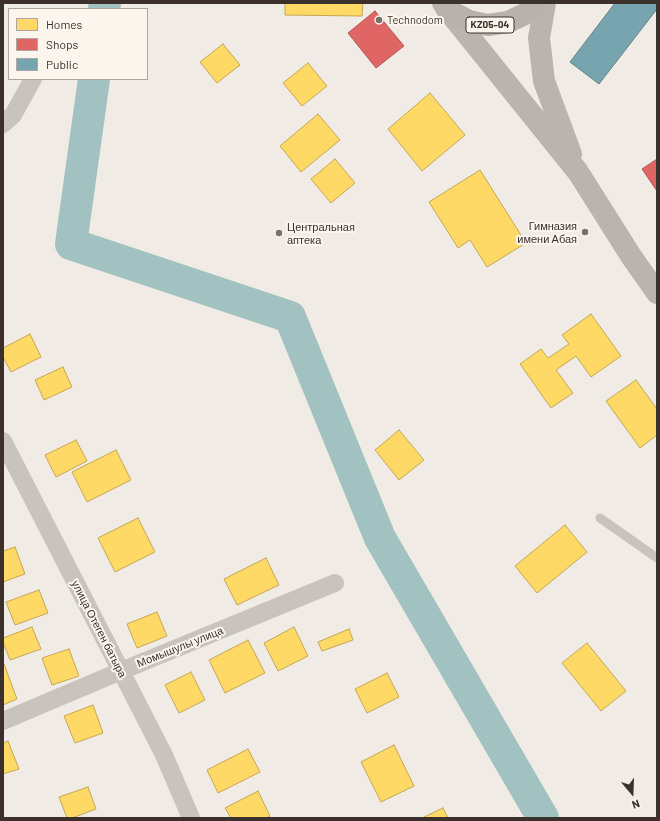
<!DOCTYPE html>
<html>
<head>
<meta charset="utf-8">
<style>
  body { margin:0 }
  #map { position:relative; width:660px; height:821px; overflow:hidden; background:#f0ebe5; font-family:Barlow,sans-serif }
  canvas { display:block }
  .frame { position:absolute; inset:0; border:4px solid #3b302b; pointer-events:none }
  .legend { position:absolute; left:8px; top:8px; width:140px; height:72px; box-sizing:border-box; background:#fbf5ee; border:1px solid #aea6a0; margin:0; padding:5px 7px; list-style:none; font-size:12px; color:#3b302b }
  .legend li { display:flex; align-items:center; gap:8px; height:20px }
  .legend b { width:20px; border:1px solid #aea6a0 }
  .north { position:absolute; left:612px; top:773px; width:40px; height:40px; -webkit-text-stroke:3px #fbf5ee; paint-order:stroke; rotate:161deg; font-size:11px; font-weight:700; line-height:16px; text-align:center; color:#3b302b }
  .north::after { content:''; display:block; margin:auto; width:14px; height:18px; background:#3b302b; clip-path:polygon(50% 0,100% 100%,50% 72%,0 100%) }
</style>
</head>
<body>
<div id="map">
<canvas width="660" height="821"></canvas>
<div class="frame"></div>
<ul class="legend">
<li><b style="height:11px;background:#ffd966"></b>Homes</li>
<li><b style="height:11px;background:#e06666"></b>Shops</li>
<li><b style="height:11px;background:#76a5af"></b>Public</li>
</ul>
<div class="north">N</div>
</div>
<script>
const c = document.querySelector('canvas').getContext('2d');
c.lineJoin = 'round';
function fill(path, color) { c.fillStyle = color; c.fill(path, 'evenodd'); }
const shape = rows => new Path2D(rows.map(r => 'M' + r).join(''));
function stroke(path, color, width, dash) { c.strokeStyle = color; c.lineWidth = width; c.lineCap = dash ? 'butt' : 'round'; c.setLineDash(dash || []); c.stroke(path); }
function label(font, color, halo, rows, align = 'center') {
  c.font = font + ' Barlow,sans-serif'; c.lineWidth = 4; c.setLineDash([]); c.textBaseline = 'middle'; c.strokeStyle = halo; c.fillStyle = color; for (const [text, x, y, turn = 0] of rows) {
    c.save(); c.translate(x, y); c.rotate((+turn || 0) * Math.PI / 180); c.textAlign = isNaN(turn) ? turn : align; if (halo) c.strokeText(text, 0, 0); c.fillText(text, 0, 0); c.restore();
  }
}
const homes = shape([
  [285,3,363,3,362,16,285,15,285,3],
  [223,44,240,65,217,83,200,62,223,44],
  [308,63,327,86,302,106,283,83,308,63],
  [430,93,465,135,422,171,388,129,430,93],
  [318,114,340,140,301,172,280,146,318,114],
  [335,159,355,183,331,203,311,179,335,159],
  [480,170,526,243,487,267,470,240,458,248,429,202,480,170],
  [591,314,621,356,591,377,576,356,556,370,573,393,551,408,520,364,541,349,548,358,569,344,562,335,591,314],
  [30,334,41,357,11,372,3,357,3,348,30,334],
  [63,367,72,387,44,400,35,380,63,367],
  [636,380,657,409,657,435,640,448,606,401,636,380],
  [399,430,424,460,399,480,375,450,399,430],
  [76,440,87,461,56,477,45,455,76,440],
  [116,450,131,480,87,502,72,472,116,450],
  [138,518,155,552,115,572,98,538,138,518],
  [565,525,587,552,537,593,515,566,565,525],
  [15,547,25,574,3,582,3,551,15,547],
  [266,558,279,585,237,605,224,579,266,558],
  [39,590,48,613,15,625,6,602,39,590],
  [157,612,167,636,137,648,127,624,157,612],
  [32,627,41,649,10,660,3,642,3,638,32,627],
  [294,627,308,656,278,671,264,643,294,627],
  [349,629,353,640,322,651,318,642,349,629],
  [248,640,265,673,225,693,209,660,248,640],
  [587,643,626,691,601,711,562,663,587,643],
  [69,649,79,676,52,685,42,658,69,649],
  [3,664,4,664,17,699,3,705,3,664],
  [191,672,205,700,179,713,165,685,191,672],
  [387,673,399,697,367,713,355,689,387,673],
  [93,705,103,733,75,743,64,716,93,705],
  [8,741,19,769,3,774,3,743,8,741],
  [394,745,414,786,381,802,361,762,394,745],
  [248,749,260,772,218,793,207,770,248,749],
  [88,787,96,809,72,818,67,818,59,797,88,787],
  [258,791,270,816,266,818,231,818,225,808,258,791],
  [443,808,448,818,422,818,443,808]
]);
fill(homes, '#ffd966');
stroke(homes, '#c4a654', 1);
const shops = shape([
  [375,11,404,46,376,68,348,33,375,11],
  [657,159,657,191,642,169,657,159]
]);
fill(shops, '#e06666');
stroke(shops, '#ae5654', 1);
const public = shape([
  [615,3,657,3,657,9,599,84,570,62,615,3]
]);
fill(public, '#76a5af');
stroke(public, '#648287', 1);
stroke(shape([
  [104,9,105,3],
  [94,79,71,244,290,317,380,538,543,818]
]), '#a1c2c1', 32);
stroke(shape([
  [600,518,657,558]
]), '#c9c3be', 9);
stroke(shape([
  [3,124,13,115,33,79],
  [3,441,164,755,191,818],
  [3,721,121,671,335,583]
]), '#c9c3be', 18);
stroke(shape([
  [545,3,539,38,544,81,571,154],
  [446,8,578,172,631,256,657,293]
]), '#bab3ae', 22);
stroke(shape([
  [443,3,452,12,469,21,488,25,508,22,525,14,537,3]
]), '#b8b1ad', 22);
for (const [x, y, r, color] of [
  [379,20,4,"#7a716c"],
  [585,232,4,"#7a716c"],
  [279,233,4,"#7a716c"]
]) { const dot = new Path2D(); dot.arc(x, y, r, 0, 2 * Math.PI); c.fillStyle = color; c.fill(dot); stroke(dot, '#fbf5ee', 1.5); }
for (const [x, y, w] of [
  [490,25,48]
]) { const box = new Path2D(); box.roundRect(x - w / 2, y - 8, w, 16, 3); c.fillStyle = '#fbf5ee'; c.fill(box); stroke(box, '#3b302b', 1); }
label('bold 10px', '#3b302b', null, [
  ["KZ05-04",490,25]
]);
label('11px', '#3b302b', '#fbf5ee', [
  ["Technodom",387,20],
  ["Гимназия",577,226,"right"],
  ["имени Абая",577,239,"right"],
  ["Центральная",287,227],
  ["аптека",287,240]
], 'left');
label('11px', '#3b302b', '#fbf5ee', [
  ["улица Отеген батыра",99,629,63],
  ["Момышулы улица",180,647,-22]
]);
</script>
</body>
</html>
